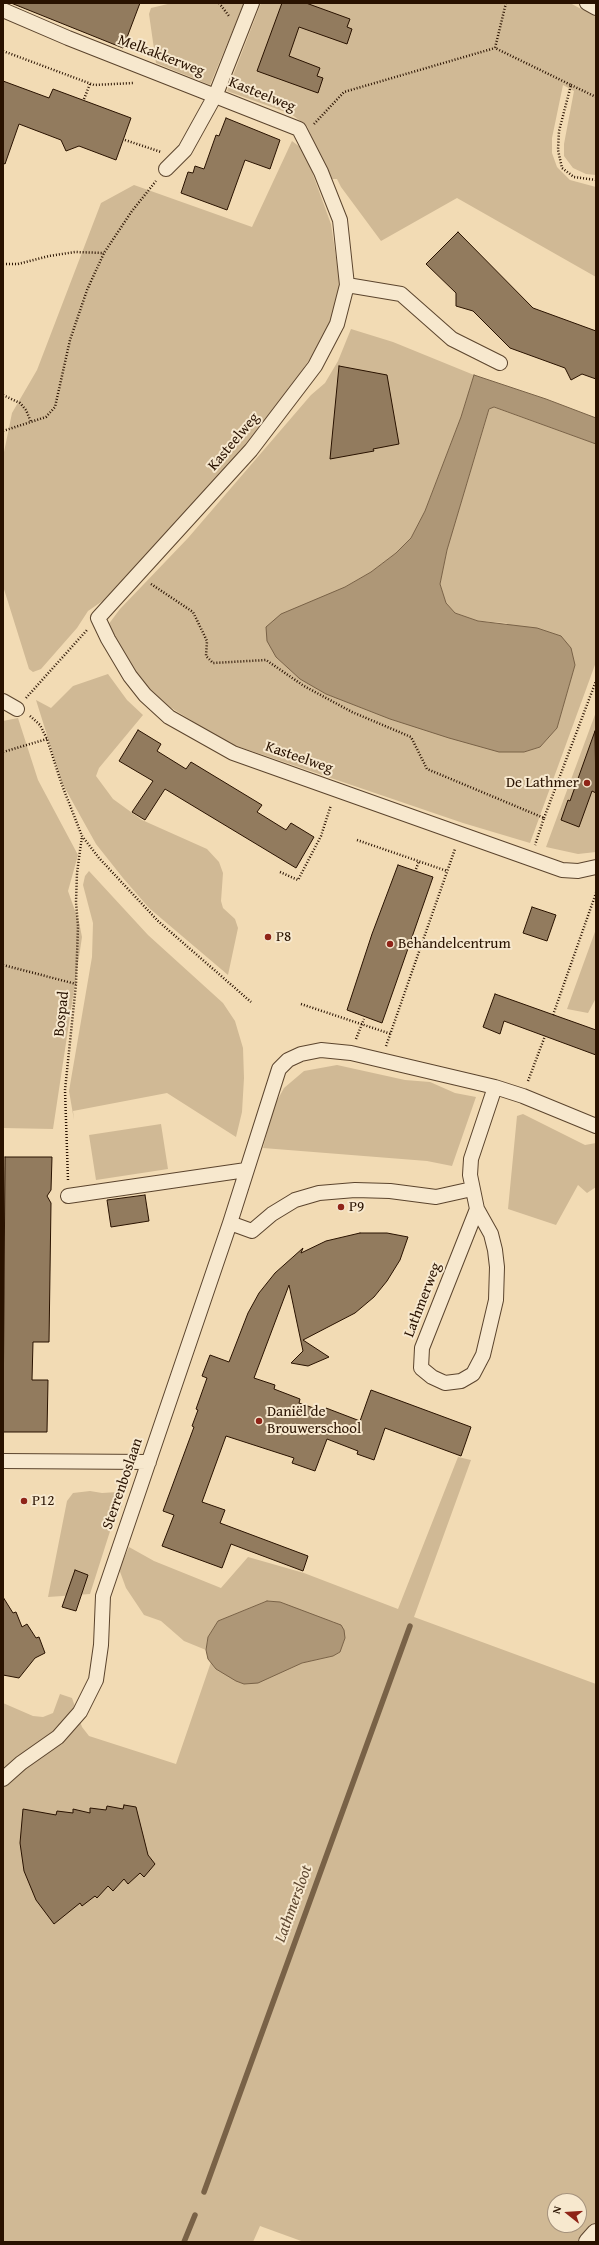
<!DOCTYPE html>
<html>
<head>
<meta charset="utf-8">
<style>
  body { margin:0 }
  #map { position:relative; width:599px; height:2245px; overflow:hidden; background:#f2dbb4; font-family:"Gentium Book Plus",serif }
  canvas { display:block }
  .frame { position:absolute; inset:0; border:4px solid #291200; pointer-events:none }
  .north { position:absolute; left:547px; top:2193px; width:40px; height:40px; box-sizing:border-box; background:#f7e8ce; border:1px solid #a5927c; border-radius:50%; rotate:287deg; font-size:11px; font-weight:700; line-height:16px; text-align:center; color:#291200 }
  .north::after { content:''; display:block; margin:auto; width:14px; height:18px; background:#8f2418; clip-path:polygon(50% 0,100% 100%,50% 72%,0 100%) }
</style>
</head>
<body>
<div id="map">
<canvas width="599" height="2245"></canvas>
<div class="frame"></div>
<div class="north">N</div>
</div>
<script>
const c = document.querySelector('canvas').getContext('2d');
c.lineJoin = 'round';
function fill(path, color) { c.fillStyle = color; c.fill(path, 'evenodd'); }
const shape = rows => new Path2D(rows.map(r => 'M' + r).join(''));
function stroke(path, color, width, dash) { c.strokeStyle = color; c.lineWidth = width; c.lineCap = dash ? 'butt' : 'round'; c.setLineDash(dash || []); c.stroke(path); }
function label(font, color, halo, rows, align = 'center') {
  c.font = font + ' "Gentium Book Plus",serif'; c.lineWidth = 4; c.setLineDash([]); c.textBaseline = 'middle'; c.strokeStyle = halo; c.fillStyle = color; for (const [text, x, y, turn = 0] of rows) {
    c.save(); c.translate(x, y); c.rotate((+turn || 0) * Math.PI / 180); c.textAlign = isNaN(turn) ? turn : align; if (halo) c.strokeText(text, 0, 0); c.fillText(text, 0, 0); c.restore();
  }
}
fill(shape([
  [172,3,244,3,210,85,156,63,149,14,151,8],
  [261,3,570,3,596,17,596,175,586,174,573,168,564,156,564,144,574,91,563,85,552,138,552,153,557,167,570,180,596,187,596,277,457,198,381,241,341,187,337,179,331,179,307,126,291,114,227,91],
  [292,141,300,147,308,161,331,224,340,284,338,301,327,333,273,414,249,443,104,600,88,611,77,628,41,669,33,672,29,669,3,586,3,457,12,413,37,370,101,203,134,185,252,227],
  [351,329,393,342,474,375,461,417,425,511,411,538,396,553,371,572,345,587,276,657,300,679,326,694,396,721,524,752,540,747,557,728,575,665,506,623,478,621,455,613,446,603,440,584,447,550,489,410,493,407,596,444,596,662,530,843,463,823,234,745,200,726,162,702,141,681,108,625,120,609,188,538,311,395,325,383,338,361],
  [108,674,127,700,143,715,99,768,96,776,113,799,142,820,207,849,219,862,223,873,221,901,223,908,235,919,238,928,228,975,149,908,123,878,96,844,62,783,36,700,51,708,73,686],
  [596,712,596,852,578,854,546,847],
  [18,718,38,780,78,855,68,891,79,922,82,937,53,1129,3,1128,3,721],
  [89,871,148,935,223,1003,235,1021,243,1048,244,1078,242,1112,236,1137,167,1093,73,1111,74,1120,69,1091,92,957,93,923,83,885,85,876],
  [596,929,596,998,588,1013,567,1009],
  [337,1065,405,1080,430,1082,455,1093,476,1097,452,1166,427,1161,263,1148,273,1108,284,1088,304,1071],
  [523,1114,585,1145,596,1143,596,1187,587,1193,578,1185,556,1225,508,1209,517,1116],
  [161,1124,168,1169,96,1180,89,1135],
  [458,1457,471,1460,414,1617,596,1684,596,2222,579,2242,304,2242,260,2226,253,2242,3,2242,3,1703,33,1716,43,1717,53,1713,60,1694,72,1698,82,1727,89,1736,176,1764,211,1662,216,1669,285,1670,302,1663,333,1656,340,1652,345,1638,334,1622,306,1614,280,1602,267,1601,218,1621,208,1637,206,1650,184,1641,161,1621,144,1615,126,1588,119,1569,129,1547,154,1561,221,1588,248,1557,304,1573,398,1609],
  [555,2201,579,2201,579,2225,555,2225],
  [90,1491,102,1493,118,1492,122,1501,122,1506,112,1525,90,1594,48,1597,67,1501,73,1493]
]), '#d0b995');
const water = shape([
  [474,375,546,399,596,418,596,444,494,407,489,409,447,550,440,584,446,603,455,613,478,621,537,628,561,636,571,648,575,665,557,728,540,747,524,752,499,752,449,738,390,719,326,694,300,679,276,657,267,641,266,627,281,614,345,587,371,572,396,553,411,538,425,511,461,417,474,375],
  [267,1601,280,1602,341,1625,344,1630,345,1638,340,1652,333,1656,302,1663,258,1683,244,1684,236,1681,216,1669,208,1659,206,1650,208,1637,218,1621,267,1601]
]);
fill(water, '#ae9777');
stroke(water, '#796247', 1);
stroke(shape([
  [204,2192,410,1626],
  [184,2242,195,2215]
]), '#796247', 5.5);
const building = shape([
  [11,3,140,3,123,48,11,3],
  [282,3,306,3,350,19,347,27,352,29,347,44,299,27,289,56,320,68,317,76,323,78,318,93,257,71,282,3],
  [3,81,49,98,53,89,131,118,116,160,79,146,66,151,61,140,19,124,5,164,3,163,3,81],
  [226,118,280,140,270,169,245,160,227,210,181,193,188,172,193,173,195,166,204,169,216,135,219,136,226,118],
  [458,232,533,308,596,331,596,379,582,374,571,380,565,368,510,348,473,311,456,306,456,293,426,264,458,232],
  [339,366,387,375,399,444,373,449,374,451,330,459,339,366],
  [138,730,161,744,157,751,186,769,191,762,262,805,257,812,286,830,291,823,314,837,296,868,165,789,145,820,132,812,153,781,119,761,138,730],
  [595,731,596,793,592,791,579,827,561,820,568,800,570,801,595,731],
  [398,865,433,877,382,1023,347,1010,372,934,398,865],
  [532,907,556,915,547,941,523,933,532,907],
  [495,994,596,1030,596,1055,504,1021,500,1034,483,1027,495,994],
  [5,1157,52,1157,51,1190,47,1196,51,1203,49,1342,33,1342,32,1380,48,1380,47,1432,3,1432,5,1157],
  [145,1195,149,1221,111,1227,107,1200,145,1195],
  [360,1233,387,1233,408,1237,400,1260,387,1281,374,1297,355,1313,303,1340,329,1357,308,1366,291,1363,303,1351,289,1285,254,1378,275,1385,274,1389,300,1399,299,1403,325,1412,326,1408,360,1421,371,1390,471,1427,461,1456,385,1428,374,1460,357,1454,358,1451,327,1439,315,1471,292,1463,294,1458,226,1436,202,1502,225,1510,220,1523,308,1556,303,1571,231,1544,222,1568,162,1546,174,1515,163,1511,194,1427,192,1426,198,1410,196,1409,207,1378,202,1376,210,1355,229,1362,248,1313,259,1293,275,1273,303,1248,301,1253,326,1241,360,1233],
  [75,1570,88,1575,76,1611,62,1607,75,1570],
  [3,1597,13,1613,16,1612,22,1627,27,1624,36,1638,39,1637,45,1653,35,1658,19,1678,3,1675,3,1597],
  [124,1805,136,1807,148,1855,155,1864,144,1877,140,1873,128,1884,124,1879,113,1891,108,1886,97,1898,95,1896,82,1906,80,1903,54,1924,36,1900,24,1871,20,1843,23,1809,56,1815,57,1811,73,1813,73,1809,90,1813,90,1808,106,1810,107,1806,123,1809,124,1805]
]);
fill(building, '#927b5e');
stroke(building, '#291200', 1);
const minor = shape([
  [587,3,596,8],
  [3,10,68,38,299,129,321,172,340,220,347,285,337,324,315,366,251,450,98,618,108,639,130,676,145,695,169,717,233,753,562,870,578,871,596,867],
  [166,169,185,150,216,94,252,3],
  [347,285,401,294,452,339,500,363],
  [3,701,17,709],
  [68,1196,246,1170],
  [477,1209,491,1234,495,1250,497,1267,496,1300,483,1355,473,1374,461,1381,445,1383,432,1377,421,1368,422,1348,477,1209,470,1175,471,1159,495,1087],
  [230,1223,252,1231,272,1214,295,1200,319,1193,355,1190,390,1191,436,1197,472,1189],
  [3,1461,149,1462],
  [3,1779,21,1763,58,1737,80,1712,96,1680,101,1645,103,1596,230,1223,279,1069,288,1060,301,1054,321,1050,351,1053,495,1087,523,1096,596,1126]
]);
const tertiary = shape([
  [588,2242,596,2233]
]);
stroke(minor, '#5b442d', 16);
stroke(tertiary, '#5b442d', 20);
stroke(shape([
  [219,3,229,16],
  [506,3,495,48,571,85,559,131,558,150,562,168,574,177,596,180],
  [3,51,94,85,134,83],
  [571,85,596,97],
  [84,99,90,84],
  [314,124,344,92,495,48],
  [125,140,161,152],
  [3,264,18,264,49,256,75,252,104,253],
  [3,395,20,403,26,410,31,422],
  [3,431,46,417,55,407,70,340,87,290,104,253,132,211,156,181],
  [151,584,193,612,207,641,206,656,213,663,266,660,304,686,352,712,411,737,427,769,544,818,535,845],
  [26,698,87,630],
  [30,716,40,725,47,739,62,785,82,836,99,858,158,921,251,1002],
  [3,752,47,739],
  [544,818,596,681],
  [357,840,447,871],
  [416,869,419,861],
  [280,872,298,880,321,836,331,805],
  [3,965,76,984],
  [301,1004,391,1034],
  [553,1015,596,893],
  [356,1039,364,1019],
  [386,1046,455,849],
  [528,1081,545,1036],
  [68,1180,65,1090,76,984,78,926,76,902,77,873,82,836]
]), '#291200', 2.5, [1, 2]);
stroke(minor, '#f7e8ce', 14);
stroke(tertiary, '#f7e8ce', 18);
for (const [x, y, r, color] of [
  [587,783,4,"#8f2418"],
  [268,937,4,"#8f2418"],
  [390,944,4,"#8f2418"],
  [341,1207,4,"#8f2418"],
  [259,1421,4,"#8f2418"],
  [24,1501,4,"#8f2418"]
]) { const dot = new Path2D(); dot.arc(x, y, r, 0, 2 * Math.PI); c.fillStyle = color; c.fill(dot); stroke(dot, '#f7e8ce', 1.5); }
label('15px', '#291200', '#f7e8ce', [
  ["Melkakkerweg",161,56,21],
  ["Kasteelweg",262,95,22],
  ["Kasteelweg",234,442,-50],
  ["Kasteelweg",299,758,19],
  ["Bospad",62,1014,-84],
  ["Lathmerweg",423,1300,-69],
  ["Sterrenboslaan",123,1484,-71]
]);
label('15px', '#291200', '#f7e8ce', [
  ["De Lathmer",579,783,"right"],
  ["P8",276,937],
  ["Behandelcentrum",398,944],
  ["P9",349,1207],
  ["Daniël de",267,1412],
  ["Brouwerschool",267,1429],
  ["P12",32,1501]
], 'left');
label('italic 16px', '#5e4730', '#f7e8ce', [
  ["Lathmersloot",294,1904,-70]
]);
</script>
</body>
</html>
